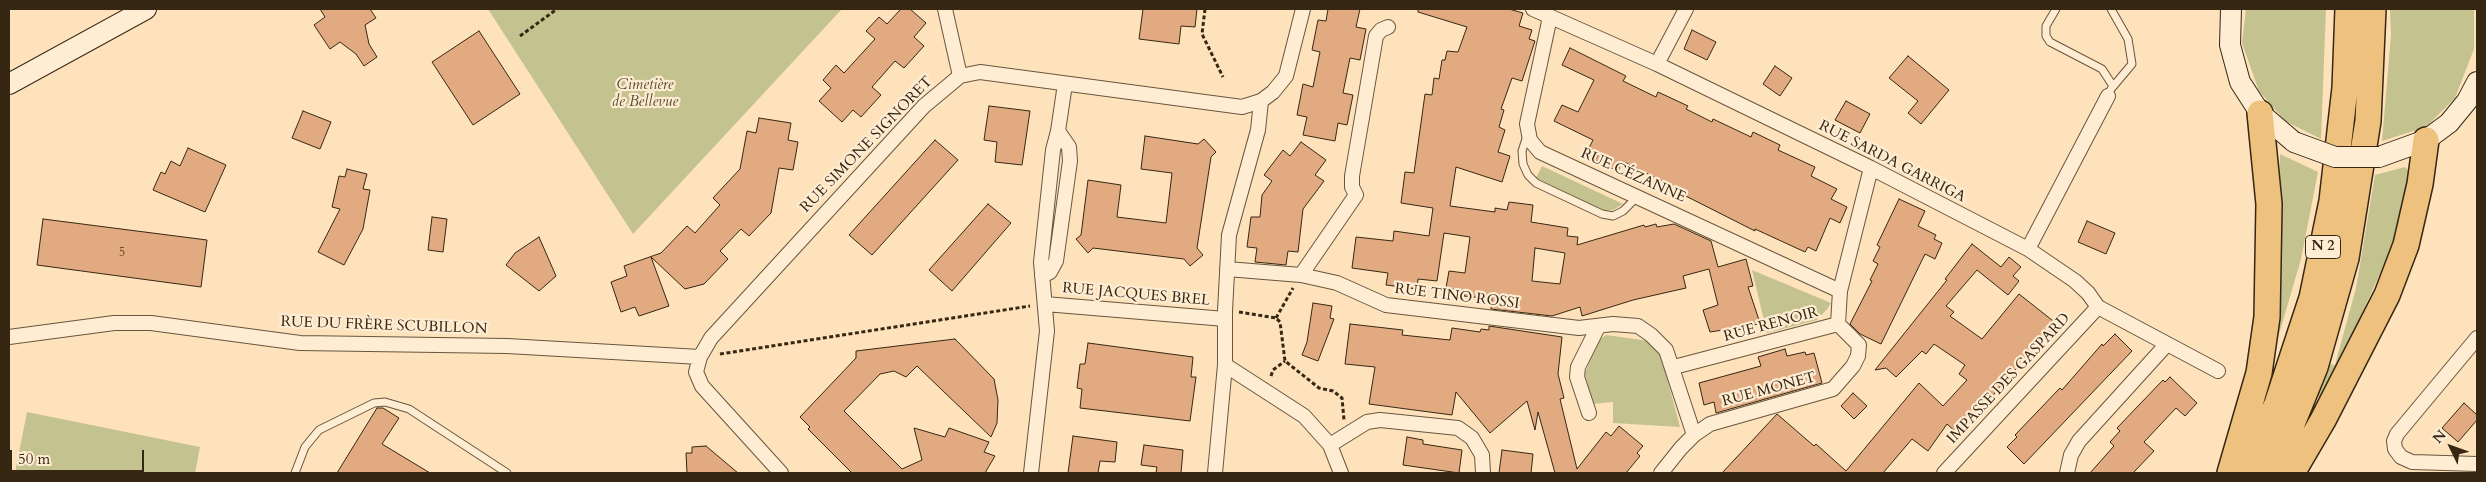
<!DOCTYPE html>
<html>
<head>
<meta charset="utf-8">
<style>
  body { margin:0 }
  #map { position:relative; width:2486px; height:482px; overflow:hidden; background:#fee2bc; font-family:Cardo,serif }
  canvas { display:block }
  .frame { position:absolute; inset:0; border:10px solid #362713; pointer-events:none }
  .north { position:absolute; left:2426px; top:422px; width:50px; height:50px; -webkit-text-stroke:4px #feecd3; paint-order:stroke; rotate:312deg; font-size:14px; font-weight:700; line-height:20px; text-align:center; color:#362713 }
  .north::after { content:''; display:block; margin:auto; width:18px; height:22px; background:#362713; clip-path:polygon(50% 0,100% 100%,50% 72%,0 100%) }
  .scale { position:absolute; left:10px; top:450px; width:134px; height:22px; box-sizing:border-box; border:2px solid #362713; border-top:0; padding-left:6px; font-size:15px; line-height:18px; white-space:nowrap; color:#362713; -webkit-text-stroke:4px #feecd3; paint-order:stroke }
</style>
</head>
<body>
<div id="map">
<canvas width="2486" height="482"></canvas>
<div class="frame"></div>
<div class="north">N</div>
<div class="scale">50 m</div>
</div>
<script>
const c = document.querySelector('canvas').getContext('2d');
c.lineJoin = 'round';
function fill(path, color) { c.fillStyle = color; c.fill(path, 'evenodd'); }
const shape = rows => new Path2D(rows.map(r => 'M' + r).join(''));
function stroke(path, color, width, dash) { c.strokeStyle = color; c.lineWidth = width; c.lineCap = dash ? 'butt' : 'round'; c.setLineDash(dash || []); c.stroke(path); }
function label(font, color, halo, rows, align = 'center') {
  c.font = font + ' Cardo,serif'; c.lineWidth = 4.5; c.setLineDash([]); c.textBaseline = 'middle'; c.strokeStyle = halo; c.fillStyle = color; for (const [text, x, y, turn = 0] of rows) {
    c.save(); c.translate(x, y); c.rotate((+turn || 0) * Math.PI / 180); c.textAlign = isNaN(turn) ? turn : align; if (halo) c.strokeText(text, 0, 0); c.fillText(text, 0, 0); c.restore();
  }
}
fill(shape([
  [488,9,842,9,633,234],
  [2246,9,2326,9,2321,139,2285,121,2259,91,2242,43],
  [2390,9,2474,9,2474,49,2455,98,2426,127,2382,141,2391,35],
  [2280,154,2318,172,2301,259,2273,355],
  [1542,166,1623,204,1613,210,1603,211,1536,178],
  [2405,167,2409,171,2397,236,2323,399,2316,395,2329,364,2335,365,2356,288,2375,175],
  [1752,270,1831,303,1828,308,1817,320,1767,333],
  [1606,335,1649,341,1660,351,1680,427,1613,423,1613,402,1593,404,1585,374,1597,341],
  [27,412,200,447,195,473,15,473]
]), '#c4c28e');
const building = shape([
  [320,9,370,9,376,18,365,25,369,44,377,57,364,66,356,54,340,42,330,49,314,25,325,17,320,9],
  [901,9,910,9,926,23,914,37,924,46,904,68,895,61,872,87,881,95,861,117,853,110,842,122,819,101,831,88,823,80,836,65,844,73,875,39,866,31,879,17,887,24,901,9],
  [1143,9,1197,9,1195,27,1181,26,1179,44,1139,39,1143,9],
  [1328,9,1360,9,1356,27,1366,29,1360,60,1350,58,1343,93,1353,95,1347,125,1338,123,1335,141,1303,135,1307,117,1297,115,1303,84,1313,87,1320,52,1312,50,1318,20,1326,21,1328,9],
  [1418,9,1509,9,1523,13,1519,26,1532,30,1529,39,1535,41,1522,81,1512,78,1501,109,1504,110,1499,127,1505,130,1498,152,1510,156,1502,182,1456,167,1450,206,1495,212,1495,208,1507,210,1509,202,1533,205,1531,222,1568,228,1567,236,1578,237,1577,245,1644,225,1645,227,1656,224,1657,227,1674,224,1711,241,1718,267,1746,259,1753,286,1748,287,1760,323,1731,332,1730,329,1710,332,1703,310,1718,305,1709,269,1683,276,1686,288,1633,300,1582,316,1580,307,1552,316,1491,309,1492,299,1464,296,1465,291,1446,288,1449,271,1465,273,1470,237,1444,233,1437,281,1418,279,1417,289,1386,285,1388,273,1352,268,1356,237,1393,241,1394,231,1429,236,1433,208,1401,203,1405,172,1414,173,1425,94,1432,95,1434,78,1439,79,1442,60,1445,60,1447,51,1458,52,1467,27,1418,12,1418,9],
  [1535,248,1565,253,1560,284,1532,281,1535,248],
  [1692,30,1716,42,1707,60,1684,49,1692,30],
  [479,31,520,94,473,125,432,62,479,31],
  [1570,48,1626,76,1623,81,1656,97,1658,92,1688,106,1686,109,1712,122,1713,119,1751,137,1753,132,1780,145,1778,150,1815,167,1811,176,1837,189,1831,199,1847,207,1840,223,1830,218,1816,251,1808,247,1805,252,1755,229,1755,231,1660,183,1662,181,1622,161,1618,171,1595,160,1599,153,1589,148,1593,140,1554,121,1562,105,1578,112,1594,80,1562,65,1570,48],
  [1908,56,1949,90,1921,124,1908,113,1918,101,1889,78,1908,56],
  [1775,66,1792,78,1780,96,1763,84,1775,66],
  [1846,101,1870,114,1860,133,1835,120,1846,101],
  [989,106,1030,111,1022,165,995,162,997,142,984,140,989,106],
  [303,111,331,122,320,149,292,138,303,111],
  [759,118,791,123,788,140,798,142,793,170,779,168,771,213,749,236,741,229,720,251,728,259,704,284,685,289,651,257,669,306,639,316,635,307,621,312,611,282,627,276,624,266,661,253,687,226,695,233,720,205,713,198,740,169,747,131,756,133,759,118],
  [1145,136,1198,144,1204,139,1216,152,1211,157,1197,248,1203,255,1190,266,1184,259,1093,248,1088,253,1076,239,1081,235,1088,180,1121,185,1117,217,1166,223,1172,173,1141,169,1145,136],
  [935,140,958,160,872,255,849,235,935,140],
  [1301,142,1326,160,1315,175,1324,181,1303,209,1298,252,1288,251,1286,265,1255,262,1257,248,1247,247,1251,217,1260,217,1262,195,1272,181,1264,175,1283,150,1290,156,1301,142],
  [188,148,226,165,205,212,153,190,161,172,165,174,171,161,180,166,188,148],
  [347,169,367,174,363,189,370,190,363,229,344,265,318,252,340,209,332,207,339,176,345,177,347,169],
  [1899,199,1925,211,1918,226,1936,235,1934,239,1942,243,1935,259,1925,254,1881,344,1860,334,1850,324,1872,281,1870,280,1878,264,1873,261,1880,247,1877,245,1899,199],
  [988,204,1011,223,952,291,929,270,988,204],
  [432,217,447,219,443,252,428,250,432,217],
  [43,219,207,240,201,287,37,265,43,219],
  [2087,221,2115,233,2106,254,2078,242,2087,221],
  [539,237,556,276,539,291,506,265,515,253,539,237],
  [1972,244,2001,267,2009,257,2021,267,2013,276,2019,281,2008,295,1977,270,1946,306,1954,312,1950,316,1982,339,2019,294,2057,324,1996,391,1985,409,1960,436,1947,424,1928,451,1912,439,1883,473,1722,473,1777,414,1814,446,1816,444,1846,471,1919,383,1943,406,1967,380,1959,374,1965,365,1934,344,1926,354,1922,351,1896,377,1886,368,1875,370,1947,280,1945,279,1972,244],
  [1313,303,1332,306,1330,318,1334,319,1318,361,1302,355,1307,342,1313,303],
  [1350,324,1403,330,1402,335,1450,340,1452,328,1480,332,1481,329,1489,330,1489,326,1562,337,1558,374,1564,398,1560,399,1577,469,1606,432,1611,436,1619,426,1643,446,1637,453,1640,456,1626,473,1555,473,1538,412,1535,430,1527,401,1490,433,1456,392,1452,415,1369,404,1375,367,1345,364,1350,324],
  [2115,334,2132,351,2024,464,2007,447,2017,437,2015,435,2060,388,2062,390,2102,344,2103,346,2115,334],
  [955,339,994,379,998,400,997,423,991,437,917,366,906,377,894,371,880,374,844,411,902,469,922,460,914,428,945,437,949,428,989,442,984,452,995,456,985,473,852,473,808,429,810,427,800,417,856,358,856,351,955,339],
  [1088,343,1193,357,1191,377,1196,377,1190,421,1080,408,1082,389,1077,388,1080,364,1085,364,1088,343],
  [1785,349,1787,356,1805,352,1806,355,1814,353,1822,383,1716,413,1714,402,1704,405,1699,383,1761,366,1758,357,1785,349],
  [2170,377,2197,403,2185,416,2176,408,2144,442,2154,451,2133,473,2090,473,2114,446,2110,442,2120,431,2117,428,2163,380,2165,382,2170,377],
  [1853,393,1867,406,1854,419,1841,406,1853,393],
  [2464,403,2477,415,2477,420,2458,442,2442,428,2464,403],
  [377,408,383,408,399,418,382,444,430,473,337,473,377,408],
  [1073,436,1117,442,1115,462,1100,461,1098,473,1068,473,1073,436],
  [1407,437,1423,440,1423,444,1462,450,1459,473,1403,465,1407,437],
  [1144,445,1183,450,1181,473,1156,473,1157,467,1141,465,1144,445],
  [706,446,738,473,687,473,686,453,692,453,692,447,706,446],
  [1502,450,1533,454,1531,473,1499,473,1502,450]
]);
fill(building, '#e2aa80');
stroke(building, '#362713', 1);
const lane = shape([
  [2056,9,2046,26,2046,36,2050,42,2102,69,2113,86],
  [2111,9,2128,39,2132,64,2111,89],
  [1527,136,1522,151,1523,164,1528,175,1536,183,1602,214,1613,216,1623,211,1638,196],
  [295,473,305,447,319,430,374,403,385,402,409,409,507,473]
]);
const street = shape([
  [945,9,960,76],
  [1533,9,1657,64,1871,168,2028,249,2075,281,2088,293,2098,307,2218,371],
  [1550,17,1527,124,1530,140,1540,152,1840,291],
  [1657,64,1686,9],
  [2028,249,2108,96],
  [1227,269,1301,275,1337,283,1386,305,1579,328,1613,324,1638,326,1651,335,1666,350,1694,435],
  [1301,275,1356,195,1352,187,1352,176,1376,36,1381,30,1388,27],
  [1042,276,1050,272,1056,261,1070,161,1069,147,1058,131],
  [1045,304,1225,319],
  [1838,324,1840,291,1871,168],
  [9,337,114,323,151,323,300,343,507,346,700,357],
  [2477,338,2397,434,2394,441,2395,449,2401,457,2412,462,2477,464],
  [1225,365,1304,416,1330,445,1341,473],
  [1674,367,1838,324],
  [1589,413,1577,377,1578,367,1598,327],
  [1330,445,1367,422,1380,420,1458,428,1472,438,1482,455,1483,473],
  [781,473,702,386,696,372,700,357,711,338,924,106,960,76,980,72,1242,107,1261,101,1273,92,1286,76,1303,9],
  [1031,473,1047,331,1041,262,1053,150,1058,131,1065,84],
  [1215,473,1225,365,1225,311,1229,235,1258,130,1261,101],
  [1661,473,1681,448,1694,435,1710,424,1833,389,1853,366,1858,356,1859,345,1838,324],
  [1944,473,2098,307],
  [2067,473,2071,455,2079,441,2167,344]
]);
const secondary = shape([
  [2231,9,2230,45,2240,82,2260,113,2294,142],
  [9,84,146,9],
  [2379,157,2426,140,2449,123,2467,101,2477,82]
]);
const highway = shape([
  [2230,473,2259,373,2267,317,2269,204,2260,113],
  [2245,473,2277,404,2312,298,2332,201,2345,88,2348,9],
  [2272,473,2315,367,2346,258,2368,121,2373,9],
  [2292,473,2323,420,2387,295,2406,245,2420,184,2426,140]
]);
stroke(lane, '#68563d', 9);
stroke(street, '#68563d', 16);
stroke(secondary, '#362713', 22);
stroke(highway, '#362713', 28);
stroke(shape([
  [1205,9,1202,34,1223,77],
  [520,36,557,9],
  [1239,312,1276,318,1280,322,1285,361,1319,388,1333,391,1342,398,1344,420],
  [1276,318,1293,288],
  [720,354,1030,306],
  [1271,376,1273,370,1285,361]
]), '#362713', 3, [4, 2.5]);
stroke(lane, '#feecd3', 7);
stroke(street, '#feecd3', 14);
stroke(secondary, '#feecd3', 20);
stroke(highway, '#efc17e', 25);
const secondaryBridge = shape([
  [2294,142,2335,157,2379,157]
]);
stroke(secondaryBridge, '#362713', 22, []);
stroke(secondaryBridge, '#feecd3', 20);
label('12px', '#61482e', null, [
  ["5",122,253]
]);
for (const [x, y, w] of [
  [2323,247,35]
]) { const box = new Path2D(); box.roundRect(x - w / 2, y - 11.5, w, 23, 4); c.fillStyle = '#feecd3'; c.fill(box); stroke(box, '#362713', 1); }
label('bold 14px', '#362713', null, [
  ["N 2",2323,247]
]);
label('italic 15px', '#5a4e32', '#feecd3', [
  ["Cimetière",645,86],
  ["de Bellevue",645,103]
]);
label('15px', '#362713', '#feecd3', [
  ["RUE SIMONE SIGNORET",867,145,-46],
  ["RUE SARDA GARRIGA",1892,162,27],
  ["RUE CÉZANNE",1633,176,24],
  ["RUE JACQUES BREL",1136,295,5],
  ["RUE TINO ROSSI",1457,297,7],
  ["RUE RENOIR",1771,325,-15],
  ["RUE DU FRÈRE SCUBILLON",384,326,2],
  ["IMPASSE DES GASPARD",2009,379,-47],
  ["RUE MONET",1769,390,-15]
]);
</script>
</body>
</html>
